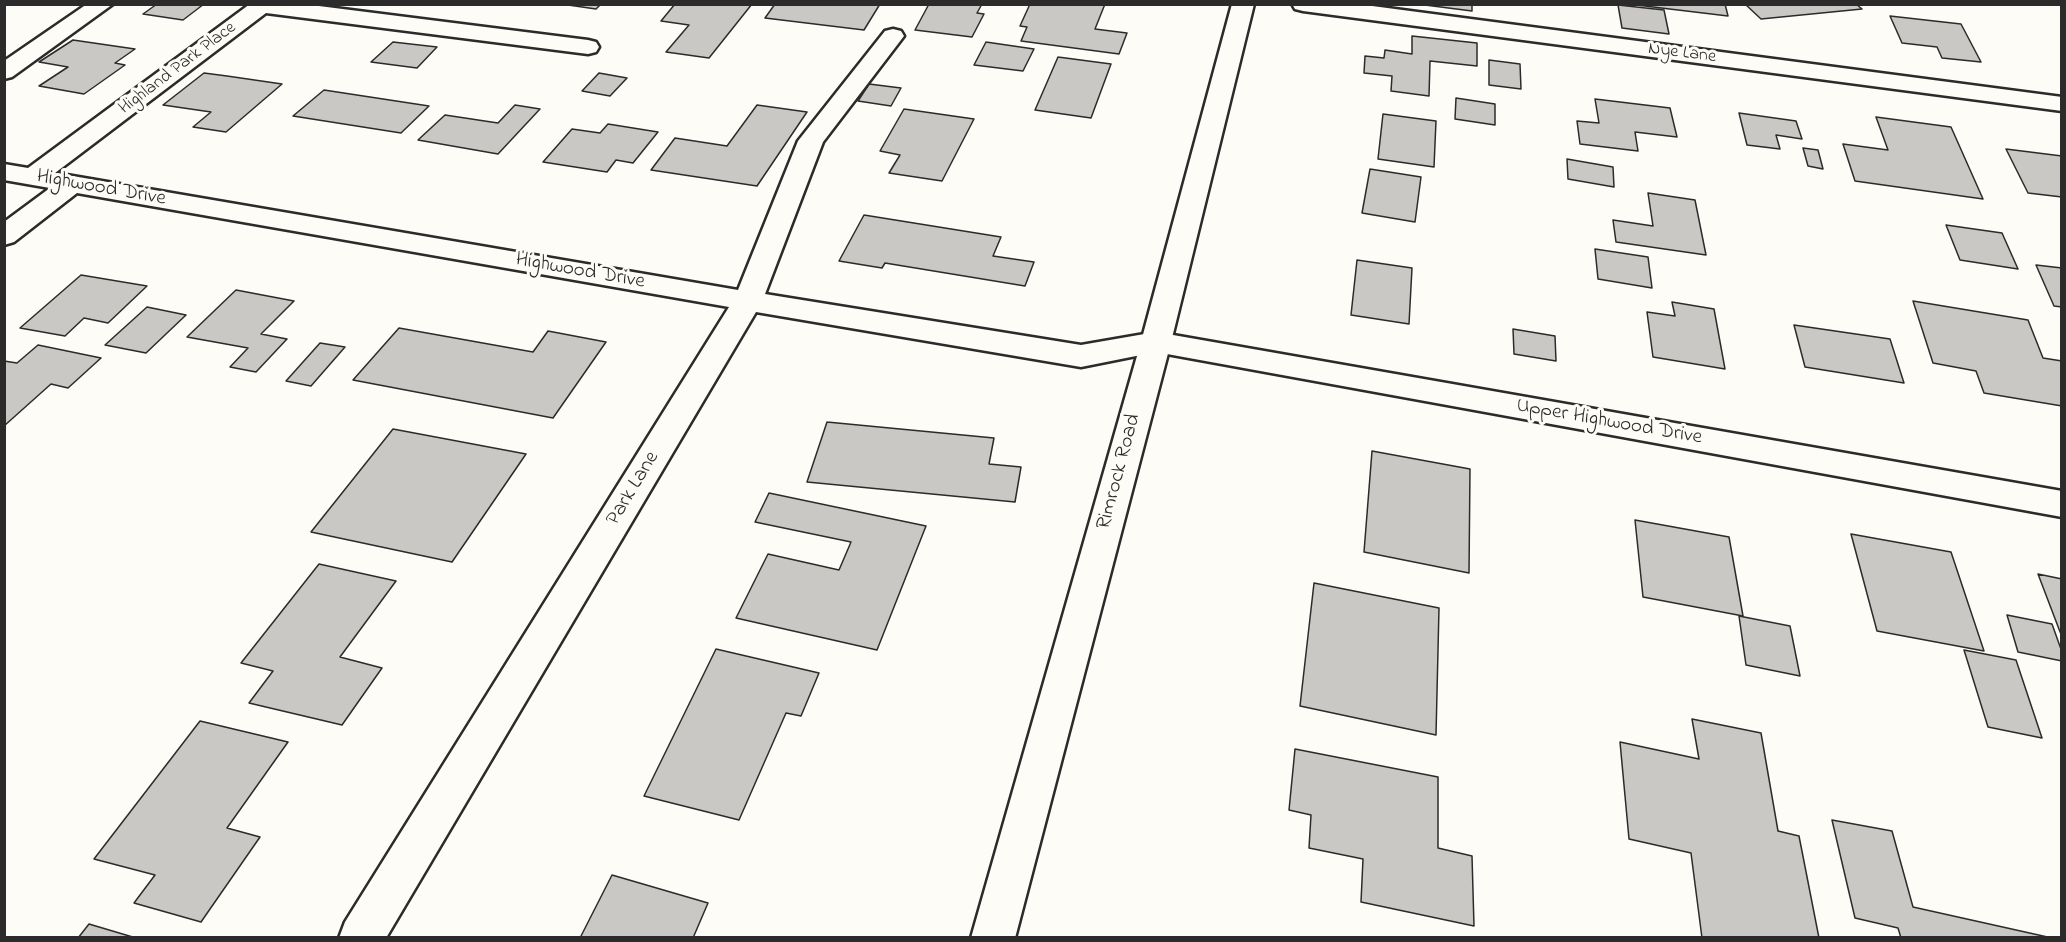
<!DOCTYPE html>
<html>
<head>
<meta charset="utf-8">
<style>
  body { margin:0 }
  #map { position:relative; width:2066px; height:942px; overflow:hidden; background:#fdfcf7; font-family:"Indie Flower",sans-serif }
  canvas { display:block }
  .frame { position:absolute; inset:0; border:6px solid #2b2b2b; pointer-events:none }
</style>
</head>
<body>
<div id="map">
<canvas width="2066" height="942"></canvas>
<div class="frame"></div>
</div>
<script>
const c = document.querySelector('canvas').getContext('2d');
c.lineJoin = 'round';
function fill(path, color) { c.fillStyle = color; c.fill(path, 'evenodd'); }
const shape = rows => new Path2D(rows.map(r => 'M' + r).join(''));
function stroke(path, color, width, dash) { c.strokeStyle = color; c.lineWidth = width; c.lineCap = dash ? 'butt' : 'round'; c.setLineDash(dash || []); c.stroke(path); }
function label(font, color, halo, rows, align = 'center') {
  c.font = font + ' "Indie Flower",sans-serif'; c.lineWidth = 6; c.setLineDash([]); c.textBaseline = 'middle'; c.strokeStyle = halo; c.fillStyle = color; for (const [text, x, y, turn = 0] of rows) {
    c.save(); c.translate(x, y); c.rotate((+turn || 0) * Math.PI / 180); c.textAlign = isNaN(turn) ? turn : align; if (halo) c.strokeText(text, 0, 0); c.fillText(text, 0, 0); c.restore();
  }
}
const building = shape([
  [157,4,204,4,183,20,143,14,157,4],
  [561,4,601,4,596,9,561,4],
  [675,4,752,4,709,58,666,52,689,25,661,21,675,4],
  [775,4,880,4,864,30,765,18,775,4],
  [929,4,982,4,977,13,984,14,972,37,915,30,929,4],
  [1030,4,1105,4,1095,29,1127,33,1119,54,1021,41,1027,27,1020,26,1030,4],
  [1417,4,1472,4,1472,11,1417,4],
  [1628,4,1725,4,1728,16,1628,4],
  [1745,4,1856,4,1862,9,1761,19,1745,4],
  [1618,5,1664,10,1669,34,1622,28,1618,5],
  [1890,16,1961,24,1981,62,1942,58,1937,47,1902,43,1890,16],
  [1412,36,1477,43,1477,66,1430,61,1429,96,1391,91,1392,76,1364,73,1365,56,1384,58,1385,50,1412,54,1412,36],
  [73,40,135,49,115,63,125,65,84,94,39,86,68,67,39,62,73,40],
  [393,42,437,47,417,68,371,62,393,42],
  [986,42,1034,49,1023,71,974,65,986,42],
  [1058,57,1111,64,1091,118,1035,110,1058,57],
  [1489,60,1520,64,1521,89,1489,85,1489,60],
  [204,73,227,76,282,84,226,132,193,127,211,112,163,105,204,73],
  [599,73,627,78,610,96,582,91,599,73],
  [869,84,901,88,891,106,858,101,869,84],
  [324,90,429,106,401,133,293,116,324,90],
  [1456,98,1495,104,1495,125,1455,119,1456,98],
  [1595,99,1670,108,1677,137,1635,132,1638,151,1580,144,1577,121,1599,123,1595,99],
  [515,105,540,109,498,154,418,140,445,115,498,123,515,105],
  [757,105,807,112,757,186,651,170,675,138,727,146,757,105],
  [904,109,974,119,942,181,889,173,900,155,880,151,904,109],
  [1739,113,1796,121,1802,139,1776,135,1780,149,1747,145,1739,113],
  [1383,114,1436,121,1434,167,1378,159,1383,114],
  [1876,117,1951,127,1983,199,1855,181,1843,144,1888,150,1876,117],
  [608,124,658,132,633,163,616,160,607,172,543,162,572,129,600,133,608,124],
  [1803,148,1818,150,1823,169,1808,166,1803,148],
  [2006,149,2062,156,2062,197,2028,193,2006,149],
  [1567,159,1613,167,1614,187,1568,179,1567,159],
  [1370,169,1421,177,1415,222,1362,213,1370,169],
  [1648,193,1695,200,1706,255,1616,242,1613,220,1653,226,1648,193],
  [864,215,1001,237,993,256,1034,262,1025,286,885,263,882,268,839,261,864,215],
  [1946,225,2002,233,2018,269,1960,260,1946,225],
  [1595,249,1648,257,1652,288,1598,279,1595,249],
  [1357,260,1412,268,1409,324,1351,315,1357,260],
  [2036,265,2062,268,2062,307,2054,306,2036,265],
  [81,275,147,286,108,323,84,318,65,336,20,328,81,275],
  [236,290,294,301,261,334,287,339,256,372,230,367,248,348,187,337,236,290],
  [1913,301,2028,320,2043,358,2062,361,2062,406,1984,393,1976,371,1933,363,1913,301],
  [1672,302,1714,309,1725,369,1653,357,1647,312,1675,316,1672,302],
  [147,307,186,315,146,353,105,345,147,307],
  [1794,325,1890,339,1904,383,1805,367,1794,325],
  [399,328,533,352,548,331,606,342,553,418,353,380,399,328],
  [1513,329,1555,336,1556,361,1514,354,1513,329],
  [320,343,345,347,311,386,286,381,320,343],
  [38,345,101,358,68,388,51,384,4,426,4,361,17,363,38,345],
  [827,422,994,438,989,464,1021,467,1015,502,807,482,827,422],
  [393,429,526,454,452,562,311,532,393,429],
  [1372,451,1470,469,1469,573,1364,552,1372,451],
  [769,493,926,526,877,650,736,618,768,554,839,570,851,542,755,522,769,493],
  [1635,520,1729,537,1743,616,1643,597,1635,520],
  [1851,534,1951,552,1984,651,1877,631,1851,534],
  [319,564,396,581,340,657,382,668,342,725,249,703,273,671,241,663,319,564],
  [2038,574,2062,579,2062,637,2038,574],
  [1314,583,1439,608,1436,735,1300,706,1314,583],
  [2007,615,2052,624,2062,652,2062,661,2018,652,2007,615],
  [1739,616,1790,626,1800,676,1746,665,1739,616],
  [716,649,819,673,801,716,786,713,739,820,644,796,716,649],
  [1964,650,2016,660,2042,738,1988,727,1964,650],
  [1692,719,1761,733,1778,831,1799,836,1819,938,1702,938,1691,853,1629,839,1620,742,1699,759,1692,719],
  [200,721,288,742,227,828,260,837,201,922,134,903,155,875,94,859,200,721],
  [1295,749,1438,777,1438,848,1472,856,1474,926,1361,902,1363,859,1309,848,1311,815,1289,810,1295,749],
  [1832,820,1892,831,1913,907,2052,938,1901,938,1898,928,1855,918,1832,820],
  [612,875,708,903,693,938,580,938,612,875],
  [89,924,136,938,78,938,89,924]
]);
fill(building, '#c9c8c4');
stroke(building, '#2b2b2b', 1.5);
const minor = shape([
  [87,4,113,4,12,77,4,79,4,61,87,4],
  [250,4,303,4,588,40,596,42,599,47,596,52,588,54,266,13,55,173,738,290,798,141,885,31,893,29,901,31,904,36,823,142,765,294,1081,345,1156,332,2062,491,2062,517,1156,352,1081,367,756,312,386,938,339,938,345,922,729,307,77,193,14,242,4,245,4,222,50,188,4,180,4,164,28,168,250,4],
  [1292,4,1357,4,2062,97,2062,111,1303,11,1295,9,1292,4]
]);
const major = shape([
  [1232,4,1254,4,1171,342,1015,938,971,938,1141,342,1232,4]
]);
stroke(minor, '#2b2b2b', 5);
stroke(major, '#2b2b2b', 5);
fill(minor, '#fdfcf7');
fill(major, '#fdfcf7');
label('18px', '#2b2b2b', '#fdfcf7', [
  ["Nye Lane",1682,54,7],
  ["Highland Park Place",178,69,-37]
]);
label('21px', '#2b2b2b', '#fdfcf7', [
  ["Highwood Drive",101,189,10],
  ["Highwood Drive",580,272,10],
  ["Upper Highwood Drive",1609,423,10],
  ["Rimrock Road",1120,472,-75],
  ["Park Lane",634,489,-59]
]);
</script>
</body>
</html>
